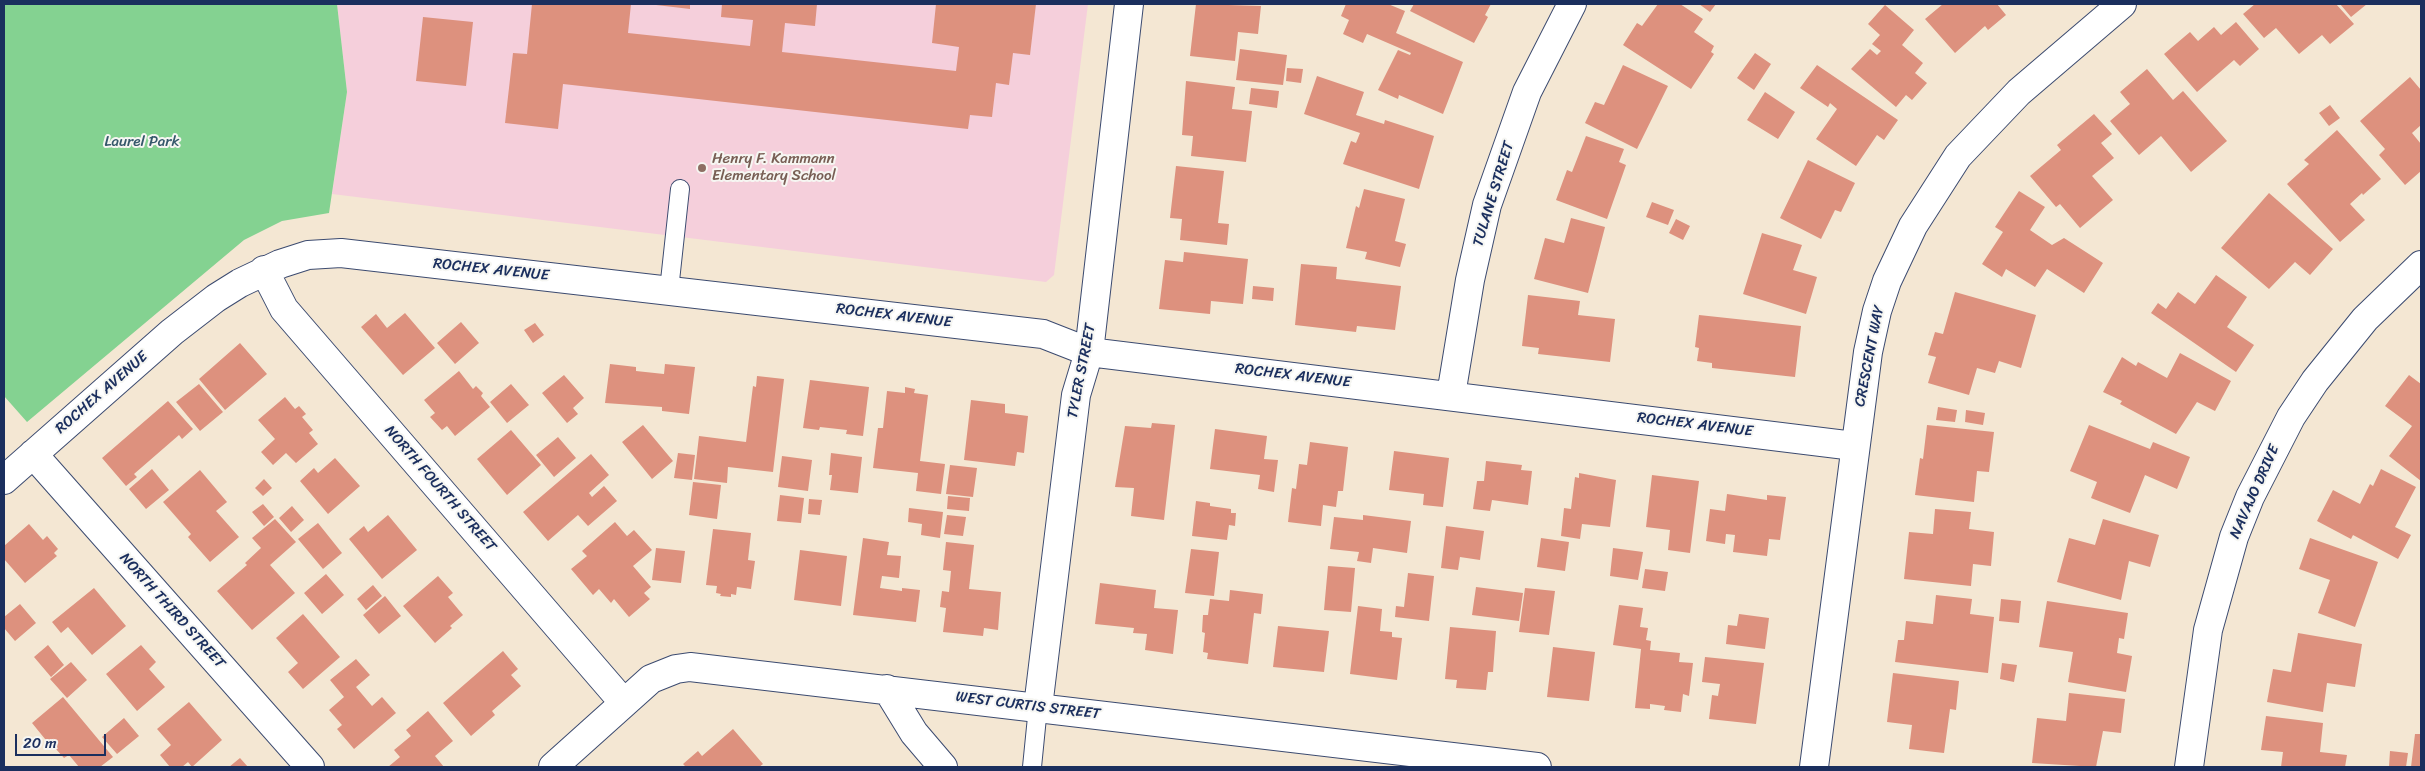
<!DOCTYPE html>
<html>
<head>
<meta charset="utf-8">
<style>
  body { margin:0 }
  #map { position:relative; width:2425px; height:771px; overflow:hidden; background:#f4e7d3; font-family:Sriracha,sans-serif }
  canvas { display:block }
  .frame { position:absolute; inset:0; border:5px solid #1b2f5e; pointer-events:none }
  .scale { position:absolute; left:15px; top:734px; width:91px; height:22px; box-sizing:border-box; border:2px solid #1b2f5e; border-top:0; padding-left:6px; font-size:15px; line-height:18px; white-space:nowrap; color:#1b2f5e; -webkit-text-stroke:4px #f6f6f2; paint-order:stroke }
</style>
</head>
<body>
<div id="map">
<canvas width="2425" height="771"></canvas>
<div class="frame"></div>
<div class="scale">20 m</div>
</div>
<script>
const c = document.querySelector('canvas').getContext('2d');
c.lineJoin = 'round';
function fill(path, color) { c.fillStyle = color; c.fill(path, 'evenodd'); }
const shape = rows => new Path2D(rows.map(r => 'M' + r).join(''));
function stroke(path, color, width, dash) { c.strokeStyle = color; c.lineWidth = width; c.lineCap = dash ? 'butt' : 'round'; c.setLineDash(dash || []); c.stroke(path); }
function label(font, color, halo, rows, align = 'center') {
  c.font = font + ' Sriracha,sans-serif'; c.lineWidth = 4; c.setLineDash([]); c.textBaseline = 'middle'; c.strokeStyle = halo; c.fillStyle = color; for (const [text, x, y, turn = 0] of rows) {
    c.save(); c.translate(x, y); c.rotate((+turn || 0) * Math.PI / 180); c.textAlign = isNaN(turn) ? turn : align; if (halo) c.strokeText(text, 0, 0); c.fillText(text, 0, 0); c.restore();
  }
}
fill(shape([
  [337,4,1088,4,1054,275,1046,282,332,194,347,92]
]), '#f5cfdb');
fill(shape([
  [4,4,337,4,347,92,329,213,282,221,244,240,27,422,4,396]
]), '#84d291');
fill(shape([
  [532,4,631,4,628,33,750,46,753,20,721,17,722,4,817,4,815,26,785,23,782,52,956,71,959,47,932,43,936,4,1036,4,1030,55,1013,53,1009,85,996,83,992,117,970,115,968,129,563,84,558,129,505,123,513,53,527,54],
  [656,4,690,4,690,9,656,5],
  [1196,4,1261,6,1258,34,1238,32,1235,61,1190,56],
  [1346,4,1388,4,1405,11,1396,33,1463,62,1443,114,1399,95,1398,99,1378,90,1398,50,1410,55,1411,53,1367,34,1363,43,1343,34,1349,20,1341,16],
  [1414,4,1491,4,1485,15,1488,17,1474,43,1410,11],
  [1658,4,1680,4,1703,19,1694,32,1714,46,1711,52,1714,54,1691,89,1623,45,1637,23,1642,26],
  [1699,4,1716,4,1710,12],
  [1943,4,1997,4,2006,15,1988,30,1985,26,1955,53,1925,19],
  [2255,4,2336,4,2354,24,2330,44,2322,35,2299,54,2276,28,2264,38,2243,14],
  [2340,4,2367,4,2351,17],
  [1885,5,1914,30,1902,45,1923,63,1915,73,1927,83,1912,100,1906,95,1896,107,1851,69,1870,49,1877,55,1881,51,1872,44,1880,35,1868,24],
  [423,17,473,22,466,86,416,81],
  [2236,22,2259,49,2240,66,2234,60,2197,92,2164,54,2190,32,2198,41,2214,27,2221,35],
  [1240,49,1287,55,1283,85,1236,80],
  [1755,53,1771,64,1754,90,1737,78],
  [1623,65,1668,86,1637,149,1585,123,1595,102,1604,105],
  [1817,65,1898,120,1884,140,1877,135,1856,166,1816,139,1837,109,1830,103,1828,107,1800,88],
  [1287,68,1303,69,1301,83,1286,81],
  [2147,69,2173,100,2183,91,2227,141,2191,172,2161,136,2139,155,2110,121,2130,104,2120,92],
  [1317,76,1364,92,1356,115,1384,124,1385,120,1434,136,1419,189,1343,164,1351,141,1356,143,1360,133,1304,114],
  [2410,77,2421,90,2421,125,2412,133,2421,144,2421,171,2405,185,2379,155,2385,149,2360,121],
  [1186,81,1235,87,1232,109,1252,111,1246,162,1191,156,1193,136,1182,135],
  [1251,88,1279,91,1277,108,1249,104],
  [1765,92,1795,112,1778,139,1747,120],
  [2330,105,2340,118,2329,126,2319,113],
  [2094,114,2112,134,2101,143,2114,158,2092,176,2113,200,2080,228,2060,204,2056,207,2030,176,2061,150,2057,145],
  [2337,130,2381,179,2363,195,2362,193,2350,204,2365,220,2340,242,2287,184,2309,164,2304,160],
  [1586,136,1624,149,1619,162,1626,165,1607,219,1556,200,1567,170,1572,172],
  [1808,160,1855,183,1841,212,1835,210,1821,239,1780,218],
  [1176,166,1224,171,1218,223,1229,224,1227,245,1180,240,1182,219,1170,218],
  [1364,189,1405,199,1395,241,1406,244,1400,267,1365,259,1367,252,1346,248,1356,206,1359,208],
  [2019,191,2045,207,2030,230,2052,245,2064,238,2103,263,2084,293,2047,269,2035,287,2006,269,2002,277,1982,264,2003,232,1995,227],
  [2269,193,2333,249,2310,275,2295,262,2269,289,2221,248],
  [1652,202,1674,210,1668,225,1646,217],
  [1571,218,1605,227,1588,293,1534,279,1545,238,1564,243],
  [1676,219,1690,226,1683,240,1669,233],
  [1762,233,1802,245,1793,270,1817,277,1806,314,1743,294],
  [1184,252,1248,259,1243,304,1211,301,1210,314,1159,309,1165,260,1183,262],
  [1301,264,1337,267,1336,279,1401,286,1395,330,1357,326,1356,332,1295,325],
  [2216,275,2247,297,2227,327,2254,345,2236,372,2151,313,2158,303,2166,309,2178,292,2195,304],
  [1253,286,1274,288,1273,301,1252,299],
  [1955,292,2036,315,2021,368,1999,361,1995,373,1977,368,1969,395,1928,383,1936,357,1928,355,1935,332,1943,334],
  [1528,295,1580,301,1578,315,1615,319,1610,362,1538,354,1539,348,1522,346],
  [405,313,435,348,403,375,361,327,376,314,387,328],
  [1699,315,1801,326,1795,377,1712,368,1712,363,1697,361,1699,348,1695,347],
  [461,322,479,343,455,364,437,343],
  [535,323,544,335,533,343,524,330],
  [240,343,267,374,225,410,199,379],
  [2180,353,2231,381,2215,411,2197,402,2176,434,2120,404,2122,401,2103,392,2122,357,2136,366,2138,362,2167,378],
  [610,364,636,367,636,371,664,374,665,364,695,367,689,414,662,411,662,407,605,403],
  [459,371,473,389,476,386,483,393,481,396,490,407,455,436,447,426,442,430,430,417,435,413,424,400],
  [564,375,584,398,573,408,578,414,567,423,542,393],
  [2409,375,2421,384,2421,481,2389,456,2412,426,2385,406],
  [757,376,784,379,773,472,728,467,727,483,694,479,699,436,746,442,753,386,756,387],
  [810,380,869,387,863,436,846,434,847,430,820,427,819,430,803,428],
  [199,384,223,412,200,431,176,402],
  [511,384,529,405,507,423,490,402],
  [905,387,915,389,914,393,928,395,920,461,945,464,941,494,916,491,918,473,873,468,878,428,883,428,887,391,905,393],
  [285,397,295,409,299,406,306,414,302,417,313,430,309,433,318,444,296,463,286,453,273,465,261,452,275,439,258,420],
  [971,400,1005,404,1005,413,1028,416,1024,453,1017,452,1015,466,964,460],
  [168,401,193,429,182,439,179,435,134,474,137,477,126,486,102,458],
  [1938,407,1957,410,1955,422,1936,420],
  [1966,410,1985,413,1983,425,1965,422],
  [1152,423,1175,425,1164,520,1131,516,1134,488,1115,487,1125,426,1151,428],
  [643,425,673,461,652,479,622,442],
  [1927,425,1994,432,1989,472,1977,471,1974,502,1915,495,1920,458,1923,459],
  [2089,425,2150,449,2153,442,2190,457,2177,489,2145,475,2130,513,2091,498,2097,482,2070,471],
  [1215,429,1267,436,1264,459,1278,460,1274,492,1258,489,1260,475,1210,469],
  [511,430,541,465,507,495,477,459],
  [558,437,576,458,554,477,536,455],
  [1310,442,1348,447,1343,491,1338,491,1336,507,1323,505,1321,526,1288,522,1292,488,1296,489,1299,464,1307,465],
  [1394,451,1449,458,1443,507,1423,505,1424,494,1389,490],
  [678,453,695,455,692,480,674,478],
  [831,453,862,457,858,493,830,490,832,475,829,475],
  [591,454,609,475,589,493,592,497,604,486,617,501,588,526,578,515,548,541,523,512],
  [782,456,812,460,808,491,778,487],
  [335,458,360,486,328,514,300,481,314,468,318,473],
  [1486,461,1522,465,1521,470,1532,471,1528,505,1492,500,1490,511,1473,509,1477,481,1484,481],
  [950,465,977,468,973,497,946,494],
  [152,469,169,490,146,509,129,489],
  [2381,469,2416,487,2395,527,2411,535,2398,559,2353,535,2351,539,2317,521,2333,490,2360,504,2370,484,2373,486],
  [200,470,227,502,216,511,239,537,210,562,188,537,191,534,163,502],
  [1579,473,1616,480,1610,527,1582,524,1580,539,1561,536,1564,508,1571,509,1575,477,1579,478],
  [1652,475,1699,481,1690,553,1668,550,1670,530,1646,527],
  [264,479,272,488,263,496,255,488],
  [693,482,721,485,717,519,689,515],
  [1727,494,1767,500,1767,495,1786,497,1780,540,1769,539,1767,556,1733,552,1735,535,1726,534,1725,544,1706,541,1710,509,1725,511],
  [780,495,804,498,801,523,777,521],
  [948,496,970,498,969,511,947,509],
  [809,499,822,500,820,515,808,514],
  [1196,501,1210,503,1210,506,1231,509,1231,513,1236,513,1235,526,1229,525,1227,540,1192,536],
  [263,504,274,517,264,526,252,512],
  [292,506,304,520,291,532,279,518],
  [909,508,943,512,940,538,921,535,922,524,908,522],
  [1935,509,1971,512,1969,529,1994,532,1991,566,1973,564,1971,586,1904,579,1909,532,1933,534],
  [388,515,417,550,382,579,349,539,364,526,368,532],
  [947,515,966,517,963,536,944,534],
  [1363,515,1411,521,1407,553,1373,548,1371,563,1357,561,1359,552,1330,549,1334,517,1363,520],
  [275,519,296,542,270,565,295,593,252,630,217,591,247,565,245,563,261,548,252,538],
  [2103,519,2159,535,2150,567,2129,561,2121,600,2057,582,2069,538,2095,545],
  [615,522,627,536,634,530,652,550,633,566,651,587,644,593,650,599,629,617,614,599,611,603,599,589,593,595,571,569,587,556,582,551],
  [318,523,342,553,323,569,298,539],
  [29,524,43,540,47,536,58,549,54,553,57,556,25,583,4,559,4,546],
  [1446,526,1484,531,1480,560,1460,557,1458,570,1441,568],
  [713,529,751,533,748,560,755,561,751,589,737,587,736,595,731,594,731,597,720,596,721,594,716,593,717,586,706,585],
  [863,538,889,542,887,555,901,556,899,578,882,576,880,588,902,591,902,588,920,590,916,622,853,615],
  [1541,538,1569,542,1565,571,1537,567],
  [2310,538,2378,562,2355,627,2318,613,2330,580,2299,569],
  [946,542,974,545,969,589,1001,592,998,630,984,628,983,636,943,632,946,608,940,607,942,591,949,592,951,571,943,570],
  [656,548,685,551,681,583,652,580],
  [1613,548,1643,552,1638,580,1610,576],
  [1191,549,1219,552,1214,596,1185,593],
  [800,550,847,556,841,606,794,600],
  [1328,566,1355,568,1351,612,1324,610],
  [1645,569,1668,572,1665,591,1642,588],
  [1408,573,1434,576,1429,621,1395,617,1396,606,1404,607],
  [326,574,344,595,322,614,304,593],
  [438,576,453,593,448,597,463,615,450,626,452,628,435,643,403,606],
  [1100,583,1156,590,1154,608,1178,610,1173,654,1145,650,1147,634,1133,633,1134,628,1095,624],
  [373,585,382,596,366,610,357,599],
  [1476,587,1523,593,1519,621,1472,615],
  [94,588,126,626,92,655,68,627,61,633,52,622],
  [1525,588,1555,591,1549,635,1519,632],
  [1230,590,1263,594,1261,614,1254,613,1248,664,1207,659,1208,653,1203,652,1205,633,1202,632,1203,615,1208,615,1210,599,1229,601],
  [1936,595,1972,599,1970,614,1994,617,1988,673,1895,662,1898,640,1904,640,1906,621,1933,624],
  [385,596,401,616,379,634,363,615],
  [2001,599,2021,601,2019,623,1999,621],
  [2047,601,2128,613,2124,639,2119,638,2117,653,2132,656,2126,692,2068,682,2073,652,2039,647],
  [20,604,36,623,15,641,4,628,4,617],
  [1619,605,1643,608,1640,627,1648,628,1646,640,1651,641,1650,650,1680,653,1679,662,1693,663,1689,696,1683,694,1681,712,1664,710,1665,706,1650,704,1650,709,1635,708,1641,649,1613,645],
  [1358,606,1382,609,1380,631,1392,632,1392,637,1402,638,1397,680,1350,674],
  [303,614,340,657,303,689,288,672,298,663,276,638],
  [1739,614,1769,618,1765,649,1726,644,1728,625,1737,626],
  [1278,626,1329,631,1324,672,1273,667],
  [1450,627,1496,631,1493,672,1488,672,1486,690,1456,688,1457,680,1445,679],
  [2298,633,2362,644,2355,687,2327,683,2323,712,2267,702,2273,669,2291,672],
  [48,645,64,665,51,677,34,657],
  [141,645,156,662,149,669,165,687,137,711,106,674],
  [1553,647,1595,652,1589,701,1547,697],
  [503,651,518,669,511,675,521,686,492,711,495,715,471,736,443,703],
  [1705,657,1764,663,1756,724,1709,719,1712,695,1718,696,1720,684,1702,682],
  [356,659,370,675,356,687,372,706,382,697,396,713,354,749,337,729,342,725,329,710,344,697,330,680],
  [71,662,87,680,67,698,50,679],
  [2002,663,2017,665,2014,682,2000,679],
  [1893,673,1959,681,1956,710,1950,709,1944,753,1909,749,1912,725,1887,722],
  [2069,693,2125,699,2121,733,2103,731,2096,767,2032,763,2037,718,2066,721],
  [63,697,113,757,100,767,79,767,69,755,64,758,55,748,54,750,32,723],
  [189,702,222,740,192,767,188,762,182,767,170,767,160,755,171,745,157,729],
  [428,711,453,741,435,756,444,767,388,767,400,757,394,750,411,736,406,730],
  [2266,716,2323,723,2320,752,2347,755,2345,767,2281,767,2283,752,2261,750],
  [124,718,139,736,117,754,102,737],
  [733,729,763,764,759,767,686,767,683,764,698,751,702,756],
  [2415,734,2421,734,2421,767,2411,767],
  [2390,751,2408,753,2406,767,2389,767],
  [240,758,248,767,229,767]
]), '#dd917e');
const lane = shape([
  [669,290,680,189],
  [1032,767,1038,707]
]);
const street = shape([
  [264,270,284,309,624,703],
  [1451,395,1470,280,1487,205,1527,92,1572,4],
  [33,454,310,767],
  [4,480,172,332,216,298,240,283,280,264,308,255,341,253,1043,334,1089,352,1854,446],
  [887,689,914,733,943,767],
  [1038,707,1076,395,1089,352,1129,4],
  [553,767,651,679,676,669,690,667,1537,767],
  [1814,767,1868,352,1877,311,1887,281,1913,226,1958,156,2019,92,2122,4],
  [2189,767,2208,630,2234,537,2250,497,2291,417,2315,381,2365,319,2421,265]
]);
stroke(lane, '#3c4b70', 20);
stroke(street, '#3c4b70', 30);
stroke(lane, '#fff', 18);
stroke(street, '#fff', 28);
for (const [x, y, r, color] of [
  [702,168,5,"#8d6e63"]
]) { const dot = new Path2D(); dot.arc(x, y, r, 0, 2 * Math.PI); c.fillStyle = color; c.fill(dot); stroke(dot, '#f6f6f2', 2); }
label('15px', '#35586b', '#f6f6f2', [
  ["Laurel Park",142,142]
]);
label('15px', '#785e54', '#f6f6f2', [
  ["Henry F. Kammann",712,159],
  ["Elementary School",712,176]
], 'left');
label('15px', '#1b2f5e', '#f6f6f2', [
  ["TULANE STREET",1494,194,-73],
  ["ROCHEX AVENUE",491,270,6],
  ["ROCHEX AVENUE",894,316,7],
  ["CRESCENT WAY",1870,356,-79],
  ["TYLER STREET",1082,371,-79],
  ["ROCHEX AVENUE",1293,376,7],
  ["ROCHEX AVENUE",102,393,-41],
  ["ROCHEX AVENUE",1695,425,7],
  ["NORTH FOURTH STREET",440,489,49],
  ["NAVAJO DRIVE",2255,492,-66],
  ["NORTH THIRD STREET",172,611,48],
  ["WEST CURTIS STREET",1028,706,7]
]);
</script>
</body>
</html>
